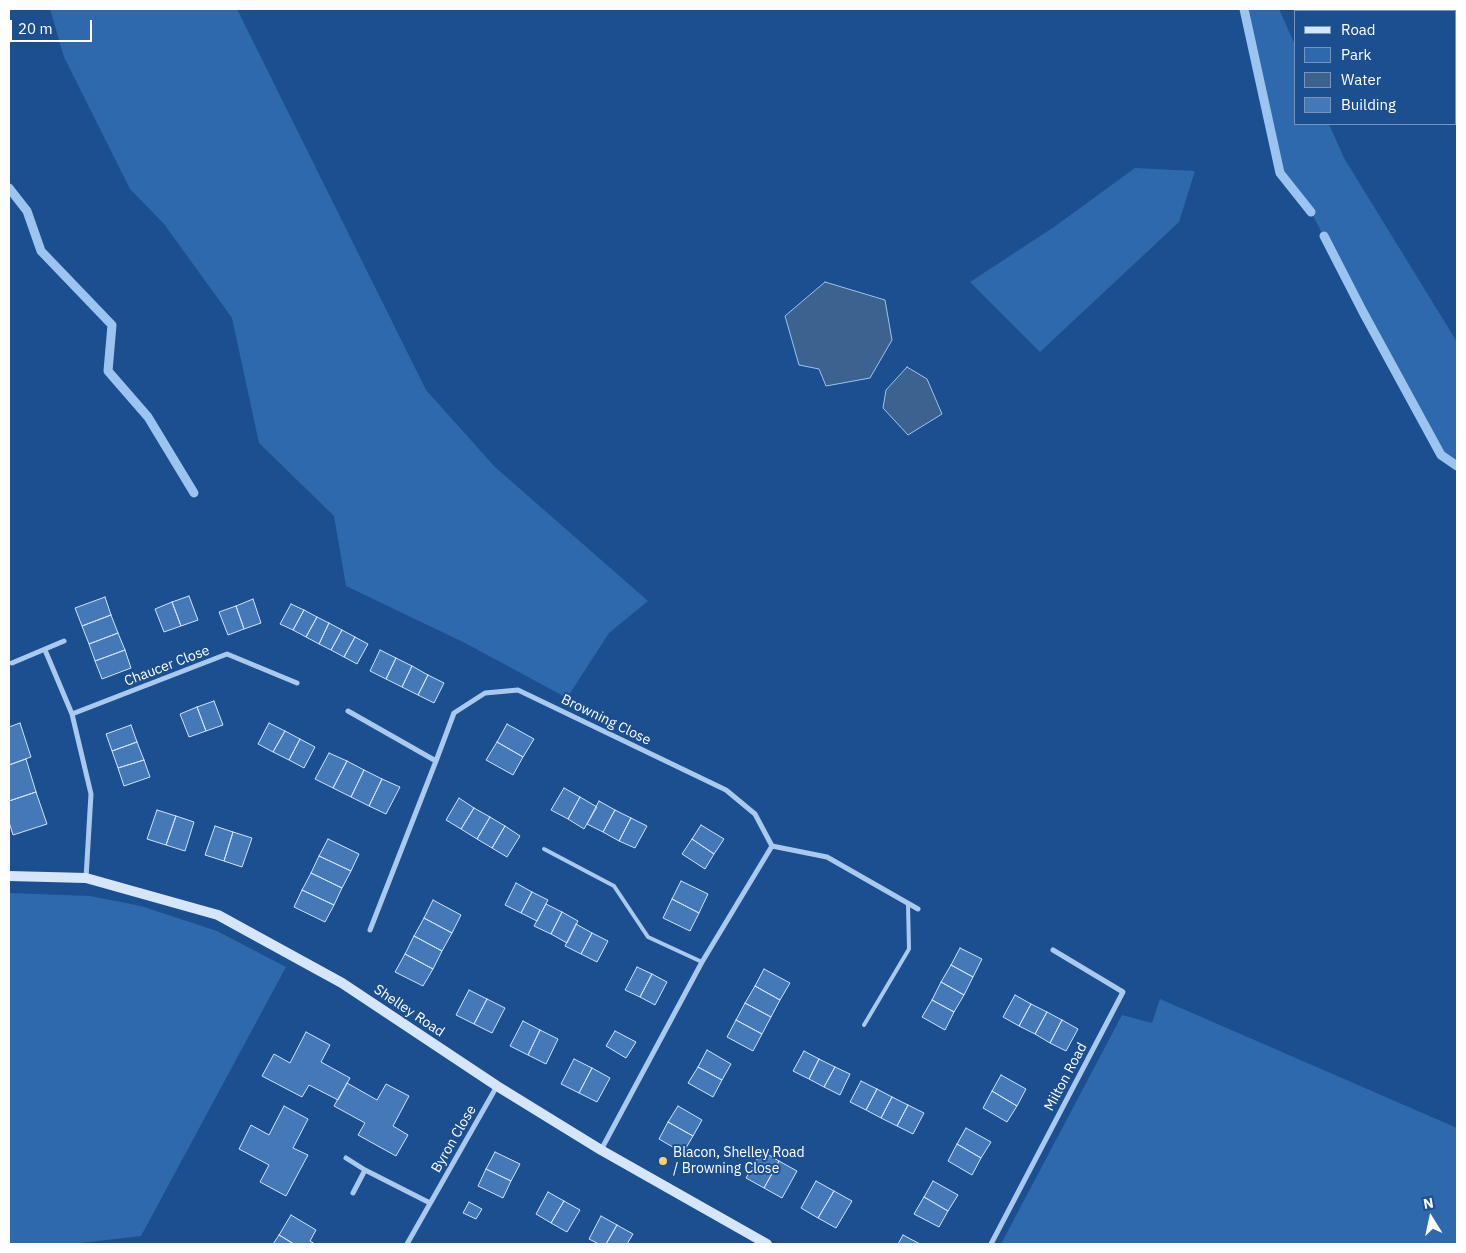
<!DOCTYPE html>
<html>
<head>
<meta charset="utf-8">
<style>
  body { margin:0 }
  #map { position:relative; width:1466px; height:1253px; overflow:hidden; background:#1b4f8f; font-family:"IBM Plex Sans",sans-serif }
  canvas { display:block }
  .frame { position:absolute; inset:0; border:10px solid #fff; pointer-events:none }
  .legend { position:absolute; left:1294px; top:10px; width:162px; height:115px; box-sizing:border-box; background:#1b4f8f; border:1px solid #7695bc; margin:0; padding:6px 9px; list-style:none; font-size:15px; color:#fff }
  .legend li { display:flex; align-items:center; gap:10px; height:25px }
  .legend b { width:25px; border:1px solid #7695bc }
  .north { position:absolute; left:1406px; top:1193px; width:50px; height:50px; -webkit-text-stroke:4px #1b4f8f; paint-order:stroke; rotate:350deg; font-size:14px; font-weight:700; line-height:20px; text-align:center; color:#fff }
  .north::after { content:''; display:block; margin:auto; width:18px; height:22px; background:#fff; clip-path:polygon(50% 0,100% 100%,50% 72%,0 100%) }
  .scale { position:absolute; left:10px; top:20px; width:82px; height:22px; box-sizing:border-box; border:2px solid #fff; border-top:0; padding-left:6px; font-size:15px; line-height:18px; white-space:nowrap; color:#fff; -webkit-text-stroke:4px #1b4f8f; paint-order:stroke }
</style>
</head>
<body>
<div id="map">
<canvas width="1466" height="1253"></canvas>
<div class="frame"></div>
<ul class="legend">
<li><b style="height:6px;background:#d6e6fa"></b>Road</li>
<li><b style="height:14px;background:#2e69ad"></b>Park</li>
<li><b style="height:14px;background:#3c6290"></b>Water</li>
<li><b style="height:14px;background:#4478b7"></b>Building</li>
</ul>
<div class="north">N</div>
<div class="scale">20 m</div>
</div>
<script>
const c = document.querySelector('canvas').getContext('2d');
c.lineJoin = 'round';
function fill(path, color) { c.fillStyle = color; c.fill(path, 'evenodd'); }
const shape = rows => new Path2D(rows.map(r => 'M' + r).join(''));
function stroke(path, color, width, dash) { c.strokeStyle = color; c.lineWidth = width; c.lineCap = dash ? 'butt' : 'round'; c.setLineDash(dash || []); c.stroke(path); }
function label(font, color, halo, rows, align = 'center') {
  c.font = font + ' "IBM Plex Sans",sans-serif'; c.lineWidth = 4; c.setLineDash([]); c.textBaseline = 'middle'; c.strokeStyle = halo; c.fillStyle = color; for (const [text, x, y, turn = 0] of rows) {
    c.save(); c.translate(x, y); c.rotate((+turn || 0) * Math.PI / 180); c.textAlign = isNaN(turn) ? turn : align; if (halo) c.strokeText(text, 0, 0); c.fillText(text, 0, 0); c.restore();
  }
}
fill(shape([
  [50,9,237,9,426,390,495,467,648,601,609,633,567,698,465,643,346,586,334,516,259,443,232,318,164,224,130,189,64,57],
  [1244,9,1279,9,1295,45,1295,124,1329,124,1344,158,1457,342,1457,466,1441,455,1363,312,1311,212,1280,173],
  [1135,168,1195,171,1179,222,1040,352,970,282,1054,227],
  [9,893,90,896,141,906,217,931,286,967,141,1236,72,1244,9,1244],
  [1160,999,1457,1128,1457,1244,1001,1244,1122,1015,1152,1023]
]), '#2e69ad');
const water = shape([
  [825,282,885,300,892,340,870,378,826,386,819,369,799,365,785,316,825,282],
  [907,367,927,379,942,414,908,435,883,408,886,390,907,367]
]);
fill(water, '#3c6290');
stroke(water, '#9cc4f0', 1);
stroke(shape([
  [1244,9,1280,173,1311,212],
  [9,188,27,211,41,251,112,325,108,371,148,417,194,493],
  [1324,236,1363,312,1441,455,1457,466]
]), '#9cc4f0', 9);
const building = shape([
  [189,596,198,620,181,626,172,602,189,596],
  [105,597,111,615,82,626,75,608,105,597],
  [253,599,261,623,244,629,236,606,253,599],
  [172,602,181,626,164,632,155,609,172,602],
  [291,604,304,610,293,630,280,624,291,604],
  [236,606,244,629,228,635,219,612,236,606],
  [304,610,317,617,306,637,293,630,304,610],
  [111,615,118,633,89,644,82,626,111,615],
  [317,617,329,623,319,644,306,637,317,617],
  [329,623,342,630,331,650,319,644,329,623],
  [342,630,355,637,344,657,331,650,342,630],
  [118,633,125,650,95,661,89,644,118,633],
  [355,637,368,644,357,664,344,657,355,637],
  [125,650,131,668,102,679,95,661,125,650],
  [380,650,396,658,386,679,370,671,380,650],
  [396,658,412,666,402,687,386,679,396,658],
  [412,666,428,675,418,695,402,687,412,666],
  [428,675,444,683,434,703,418,695,428,675],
  [214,701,223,725,206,731,197,707,214,701],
  [197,707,206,731,189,737,180,714,197,707],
  [20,723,31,757,9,765,9,727,20,723],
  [269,723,285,731,273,752,258,744,269,723],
  [507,724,534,739,523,757,497,742,507,724],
  [131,725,137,742,112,751,106,734,131,725],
  [285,731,300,739,289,760,273,752,285,731],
  [300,739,315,747,304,768,289,760,300,739],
  [137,742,144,760,118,768,112,751,137,742],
  [497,742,523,757,513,775,486,760,497,742],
  [329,753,347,761,333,788,315,779,329,753],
  [26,759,36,792,9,801,9,765,26,759],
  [144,760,150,777,124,786,118,768,144,760],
  [347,761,364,770,351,797,333,788,347,761],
  [364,770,382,779,369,806,351,797,364,770],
  [382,779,400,787,386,814,369,806,382,779],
  [564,788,580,797,568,819,551,810,564,788],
  [36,792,47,824,13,835,9,822,9,801,36,792],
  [580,797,597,807,584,829,568,819,580,797],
  [459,798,474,808,461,829,446,820,459,798],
  [599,801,615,810,603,832,587,824,599,801],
  [474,808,490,817,477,839,461,829,474,808],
  [157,810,176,816,166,845,147,839,157,810],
  [615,810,631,818,619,841,603,832,615,810],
  [176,816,194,822,185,851,166,845,176,816],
  [490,817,505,826,492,848,477,839,490,817],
  [631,818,647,826,635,848,619,841,631,818],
  [701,825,724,839,714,854,692,839,701,825],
  [215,826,233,832,224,861,205,855,215,826],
  [505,826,520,836,507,857,492,848,505,826],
  [233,832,252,838,242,867,224,861,233,832],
  [328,839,359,854,351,871,319,856,328,839],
  [692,839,714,854,705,869,682,854,692,839],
  [319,856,351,871,342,888,311,873,319,856],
  [311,873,342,888,334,905,302,890,311,873],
  [681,881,708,894,699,913,672,899,681,881],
  [516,883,532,892,521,913,505,905,516,883],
  [302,890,334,905,325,922,294,907,302,890],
  [532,892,548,900,537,921,521,913,532,892],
  [672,899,699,913,690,931,663,918,672,899],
  [433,900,461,915,452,933,424,918,433,900],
  [546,904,562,912,551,934,534,926,546,904],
  [562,912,578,921,567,943,551,934,562,912],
  [424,918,452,933,442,951,414,936,424,918],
  [576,924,592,933,581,954,565,946,576,924],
  [592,933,608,941,597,962,581,954,592,933],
  [414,936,442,951,433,969,405,954,414,936],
  [960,948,982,959,973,977,951,965,960,948],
  [405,954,433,969,423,986,395,972,405,954],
  [951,965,973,977,964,995,941,982,951,965],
  [637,967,652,974,640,997,625,990,637,967],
  [764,969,790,983,780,1000,755,986,764,969],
  [652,974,667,982,655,1005,640,997,652,974],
  [941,982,964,995,954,1012,932,1000,941,982],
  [755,986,780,1000,771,1017,745,1003,755,986],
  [469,990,487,999,474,1024,456,1015,469,990],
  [1015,995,1031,1004,1019,1026,1003,1017,1015,995],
  [487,999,505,1008,492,1033,474,1024,487,999],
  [932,1000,954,1012,945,1030,922,1017,932,1000],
  [745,1003,771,1017,762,1034,736,1020,745,1003],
  [1031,1004,1047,1012,1035,1034,1019,1026,1031,1004],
  [1047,1012,1062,1020,1050,1043,1035,1034,1047,1012],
  [736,1020,762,1034,753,1051,727,1037,736,1020],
  [1062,1020,1078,1029,1066,1051,1050,1043,1062,1020],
  [523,1021,540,1030,528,1055,510,1046,523,1021],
  [540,1030,558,1039,546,1064,528,1055,540,1030],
  [615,1031,636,1042,626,1058,606,1046,615,1031],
  [306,1032,330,1045,321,1062,350,1078,338,1100,309,1085,302,1097,262,1076,274,1054,290,1063,306,1032],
  [707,1050,731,1064,722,1080,698,1067,707,1050],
  [804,1051,819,1059,809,1079,793,1071,804,1051],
  [574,1059,592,1068,579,1093,561,1084,574,1059],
  [819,1059,835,1067,824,1087,809,1079,819,1059],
  [698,1067,722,1080,713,1097,688,1083,698,1067],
  [835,1067,850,1074,840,1095,824,1087,835,1067],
  [592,1068,610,1078,597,1102,579,1093,592,1068],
  [1001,1075,1026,1089,1017,1106,992,1091,1001,1075],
  [861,1081,877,1089,866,1110,850,1102,861,1081],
  [347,1083,377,1100,386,1084,409,1096,393,1126,408,1135,396,1156,358,1135,365,1123,334,1106,347,1083],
  [877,1089,892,1097,881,1118,866,1110,877,1089],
  [992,1091,1017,1106,1007,1122,983,1108,992,1091],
  [892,1097,908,1105,897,1126,881,1118,892,1097],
  [908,1105,924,1113,913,1134,897,1126,908,1105],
  [284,1106,308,1119,293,1148,308,1155,286,1196,260,1182,269,1165,239,1149,251,1125,269,1135,284,1106],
  [678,1106,702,1120,693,1136,668,1122,678,1106],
  [668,1122,693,1136,683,1153,659,1139,668,1122],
  [966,1128,991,1142,981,1158,957,1144,966,1128],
  [957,1144,981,1158,972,1175,948,1161,957,1144],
  [762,1151,779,1161,764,1188,746,1178,762,1151],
  [495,1152,520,1164,511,1181,486,1169,495,1152],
  [779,1161,797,1171,782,1198,764,1188,779,1161],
  [486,1169,511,1181,503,1198,478,1186,486,1169],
  [816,1181,834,1191,818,1218,801,1208,816,1181],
  [933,1181,958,1195,948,1211,924,1197,933,1181],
  [834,1191,852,1201,836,1228,818,1218,834,1191],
  [548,1192,564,1201,551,1223,536,1214,548,1192],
  [924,1197,948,1211,939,1227,914,1214,924,1197],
  [564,1201,580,1210,567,1232,551,1223,564,1201],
  [469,1202,482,1209,476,1219,463,1213,469,1202],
  [291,1215,316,1230,310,1241,315,1244,294,1244,279,1235,291,1215],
  [601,1216,617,1225,606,1244,599,1244,589,1239,601,1216],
  [617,1225,633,1234,627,1244,606,1244,617,1225],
  [279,1235,294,1244,273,1244,279,1235],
  [903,1235,920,1244,898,1244,903,1235]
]);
fill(building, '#4478b7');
stroke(building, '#cfe3fa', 1);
stroke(shape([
  [544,849,614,886,648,937,702,962],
  [864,1025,909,949,908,903]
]), '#a9c9ee', 4);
stroke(shape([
  [45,650,72,714],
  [12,663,64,641],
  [348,711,436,761,370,930],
  [436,761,454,713,485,693,518,690,726,790,755,814,772,846,827,857,918,909],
  [86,878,91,794,72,714,227,654,297,683],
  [601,1150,702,962,772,846],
  [346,1158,365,1170],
  [353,1193,365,1170,430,1203],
  [407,1244,497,1086],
  [991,1244,1123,992,1053,950]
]), '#a9c9ee', 5);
stroke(shape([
  [9,876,86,878,218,915,342,983,497,1086,601,1150,767,1244]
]), '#d6e6fa', 10);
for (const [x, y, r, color] of [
  [663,1161,5,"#ffd166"]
]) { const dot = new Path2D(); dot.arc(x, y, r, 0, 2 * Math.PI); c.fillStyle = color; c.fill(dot); stroke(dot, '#1b4f8f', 2); }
label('14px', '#fff', '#1b4f8f', [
  ["Chaucer Close",167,666,-21],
  ["Browning Close",606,720,26],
  ["Shelley Road",409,1011,34],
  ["Milton Road",1066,1077,-62],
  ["Byron Close",454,1139,-60]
]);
label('14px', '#fff', '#1b4f8f', [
  ["Blacon, Shelley Road",673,1153],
  ["/ Browning Close",673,1169]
], 'left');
</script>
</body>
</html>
